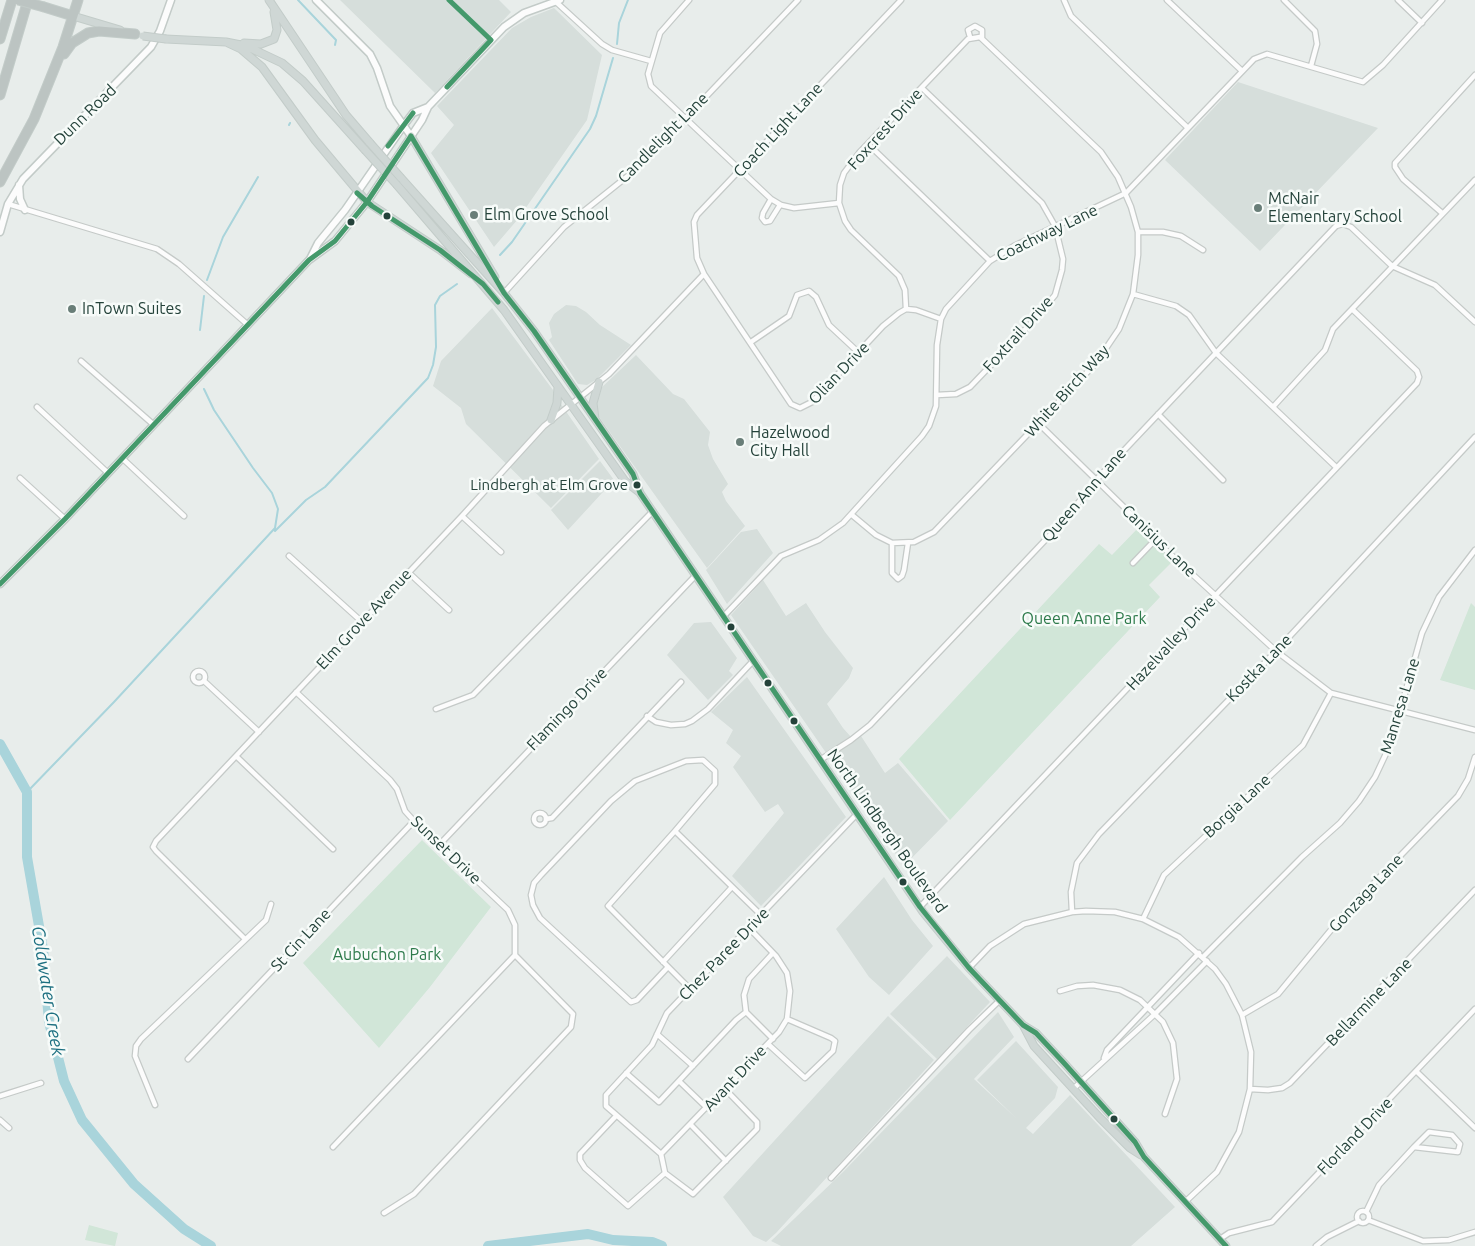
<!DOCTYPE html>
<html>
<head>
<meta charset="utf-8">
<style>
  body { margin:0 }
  canvas { display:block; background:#e8edeb }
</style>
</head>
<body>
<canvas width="1475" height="1246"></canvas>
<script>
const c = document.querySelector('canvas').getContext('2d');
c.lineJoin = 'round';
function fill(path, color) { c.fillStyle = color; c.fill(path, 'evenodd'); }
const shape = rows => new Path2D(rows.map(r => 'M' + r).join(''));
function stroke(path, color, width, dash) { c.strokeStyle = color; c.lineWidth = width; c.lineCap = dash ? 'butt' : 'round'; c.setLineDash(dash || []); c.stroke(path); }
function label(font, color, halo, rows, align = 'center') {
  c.font = font + ' Ubuntu,sans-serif'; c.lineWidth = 5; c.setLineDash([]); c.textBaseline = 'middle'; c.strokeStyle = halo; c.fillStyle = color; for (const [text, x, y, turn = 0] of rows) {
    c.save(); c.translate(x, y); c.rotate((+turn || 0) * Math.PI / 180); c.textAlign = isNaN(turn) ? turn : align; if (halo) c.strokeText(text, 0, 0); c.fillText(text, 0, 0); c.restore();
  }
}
fill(shape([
  [340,0,499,0,511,12,435,93],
  [554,8,602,55,587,120,518,219,494,247,431,153,454,125,437,106,512,28,531,17],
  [1238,82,1378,128,1260,251,1165,160],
  [566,305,576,306,586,312,600,325,631,345,597,379,587,385,578,384,549,340,552,337,549,323,554,314],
  [492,308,553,390,556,397,599,459,551,508,466,424,461,408,433,386,441,361],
  [636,355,673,394,684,399,710,432,708,445,713,459,728,484,722,492,726,501,745,526,707,568,597,414,596,401,601,388],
  [600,461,614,480,568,530,551,510],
  [757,529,773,553,727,604,706,570,741,532],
  [763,580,786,616,806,603,825,632,853,668,849,678,827,704,843,728,851,737,861,736,885,773,898,763,948,821,904,866,731,615],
  [711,622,737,658,729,671,733,675,708,700,667,655,694,623],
  [747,677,846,817,761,906,732,876,784,813,778,804,765,812,733,767,741,756,726,743,733,730,711,712],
  [884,877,912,920,933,946,889,995,869,977,836,929],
  [947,956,990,1002,937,1059,890,1014],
  [998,1012,1014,1037,974,1079,1017,1119,977,1080,1016,1041,1058,1087,1055,1098,1026,1128,1033,1134,1070,1095,1175,1207,1131,1246,781,1246,771,1241,843,1172],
  [888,1016,934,1060,776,1233,766,1242,753,1236,723,1197]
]), '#d6dedb');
fill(shape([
  [1139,527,1174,560,1149,585,1160,597,950,820,899,759,1099,544,1112,555],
  [1471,603,1475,607,1475,690,1440,680],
  [422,840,491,907,430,987,379,1048,303,963],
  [89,1225,118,1233,115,1246,85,1240]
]), '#d1e6d8');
stroke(shape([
  [298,0,336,40,335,45],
  [617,44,619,23,628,0],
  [289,125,290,123],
  [500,255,512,242,590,129,596,116,613,58],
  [207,280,223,237,258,177],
  [200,330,204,296],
  [275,531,306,500,325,487,428,378,433,365,436,347,435,305,440,296,457,284],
  [27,792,114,702,275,528,278,509,272,493,253,468,214,410,204,389]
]), '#a9d4db', 2);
stroke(shape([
  [0,744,27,792,27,857,43,949,49,1022,64,1081,82,1120,134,1184,184,1229,211,1246],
  [488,1246,588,1234,613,1240,652,1242,662,1246]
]), '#a9d4db', 10);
const street = shape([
  [689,0,660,33,648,74,651,86,771,199,781,205,794,208,839,203],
  [901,0,697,215,694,222,697,258,704,274,785,395,791,404,800,408,812,402,883,326,899,313,906,309,916,310,941,319],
  [1064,0,1071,16,1188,128],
  [1167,0,1241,70],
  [1284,0,1315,31,1317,44,1311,66],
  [1398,0,1422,23],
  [555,1,602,44,612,50,651,61],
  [970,37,968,30,975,26,982,30,982,38],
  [922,88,1042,203,1055,226,1063,259,1062,270,1055,295,1037,317,970,387,956,394,937,395],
  [868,144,990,261],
  [771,199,763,213,762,218,765,222,770,221,780,205],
  [8,204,157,249,179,264,248,325],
  [1442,213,1403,179,1395,167,1395,163,1475,75],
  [1342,215,1343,224],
  [1343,224,1351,227,1392,266,1435,285,1475,322],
  [1138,232,1163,232,1181,236,1203,250],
  [504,293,564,227,639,167,798,0],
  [1133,294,1176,306,1189,315,1216,353,1336,467],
  [1352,309,1417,371,1419,377],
  [751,342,789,316,797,295,809,291,816,297,829,325,858,352],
  [81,361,154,425],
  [37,407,108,473],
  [1273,407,1325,350,1333,329,1475,180],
  [1158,414,1223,480],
  [1038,423,1127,510,1155,540,1276,651,1331,693,1475,730],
  [122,458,184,516],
  [20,478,65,519],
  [852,515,876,535,892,543,914,542,934,532,1096,363,1119,329,1133,294,1138,255,1138,232,1131,207,1118,177,1101,152,980,37,968,39,859,153,844,173,840,185,839,203,845,221,851,230,899,276,905,290,906,309],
  [462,516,501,552],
  [892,543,892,573,898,579,902,576,904,570,908,543],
  [289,556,361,621],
  [1133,563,1155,540],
  [408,572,449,610],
  [723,617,781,556,819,540,843,523,922,436,929,426,936,406,937,345,941,319,946,309,990,261,1014,246,1126,193,1254,59,1267,54,1363,82,1383,65,1442,0],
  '193 677a6 6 0 1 1 12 0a6 6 0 1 1-12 0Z',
  [204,681,259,732],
  [296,692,390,780,397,789,405,811,414,821,508,910,515,925,515,955,573,1014,571,1027,414,1194,384,1213],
  [436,709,473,695,653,511],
  [647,716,656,722,671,725,685,724,692,721,708,709,753,661],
  [236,756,333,849],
  [820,760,851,740,870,725,1068,516,1096,480,1336,226,1343,224],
  '534 819a6 6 0 1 1 12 0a6 6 0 1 1-12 0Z',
  [546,819,552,818,681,682],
  [440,844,696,575],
  [920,907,1417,383,1419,377],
  [1072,912,1071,892,1077,863,1099,834,1276,651,1475,437],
  [1143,919,1164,875,1303,745,1331,693],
  [749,928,776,956,787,973,790,991,787,1019,779,1032,661,1154,606,1106,606,1095,652,1045,667,1013,856,815],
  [245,939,156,851,153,847,156,841,462,516,544,426,609,374,704,274],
  [1203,957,1302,857,1340,823,1359,801,1375,777,1391,743,1422,633,1439,597,1475,550],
  [663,962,732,887],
  [668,967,637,1000,631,1002,540,918,533,905,531,895,534,883,541,875,611,801,635,781,686,761,703,760,715,771,715,784,675,831],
  [969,968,990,946,1024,924,1072,912,1086,911,1115,912,1143,919,1179,937,1215,969,1226,984,1242,1015,1251,1052,1250,1089,1239,1132,1217,1172,1185,1202],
  [690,989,608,906,675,831,761,915],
  [1060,991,1077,986,1093,985,1120,990,1140,1000,1163,1022,1173,1043,1177,1079,1165,1114],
  [1242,1015,1278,994,1345,913,1458,796,1468,779,1475,757],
  [657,1034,693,1066],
  [773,1039,746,1012,744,995,749,979,773,953],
  [768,1044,805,1078,833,1051,835,1041,831,1038,787,1019],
  [1104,1058,1107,1050,1199,953],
  [188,1059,414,821],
  [1417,1072,1475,1128],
  [626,1073,659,1102,736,1020,746,1012],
  [679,1081,707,1108],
  [1073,1089,1155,1014,1207,961],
  [1250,1089,1268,1090,1282,1088,1290,1083,1475,890],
  [0,1096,41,1083],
  [155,1105,135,1056,136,1046,141,1039,266,920,271,904],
  [616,1116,580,1154,580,1160,585,1168,628,1206,665,1173],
  [0,1120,9,1128],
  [691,1125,726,1161],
  [333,1147,515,955],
  [661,1154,665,1173,693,1194,757,1129,757,1122,725,1089],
  [831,1178,969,1030,999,1001],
  '1357 1217a6 6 0 1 1 12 0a6 6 0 1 1-12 0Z',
  [1366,1212,1379,1185,1414,1147,1458,1152,1460,1144,1452,1135,1429,1132,1414,1147],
  [1368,1220,1423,1241,1449,1240,1475,1232],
  [1220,1239,1229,1233,1272,1222,1475,1009],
  [1316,1246,1327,1237,1359,1221]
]);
const secondary = shape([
  [316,0,370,54,377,68,390,106,411,136],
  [19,185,20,199,25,210],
  [0,232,8,204,23,179,151,47,160,31,171,0],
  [310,259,318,243,345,210,404,125,413,113,428,107],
  [0,584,65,519,309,260,335,241,367,202,422,120,428,107,504,27,524,13,560,0]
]);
const primary = shape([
  [269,0,346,115,370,143],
  [73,16,120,30],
  [166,39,226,42,246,46,282,63,303,81,365,150],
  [226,42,241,49,262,67,315,140,367,202,440,250,471,274],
  [244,43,261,44,274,39,277,30,274,12],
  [411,136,495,277],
  [401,178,504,293,534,331,633,474,640,493,923,912,969,968,1023,1025,1036,1033,1064,1063,1135,1142,1144,1157,1226,1246],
  [397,185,504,310,625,481,639,492],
  [595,419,593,403,599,382],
  [551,420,557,403,558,387],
  [1023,1025,1034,1046,1100,1118,1130,1148,1141,1155]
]);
const highway = shape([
  [44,7,73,16],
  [0,39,12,0],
  [64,54,72,43,88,33,99,31,135,34],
  [0,95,28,0],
  [0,182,34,119,63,47,78,0]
]);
stroke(street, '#c5cac8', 7);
stroke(secondary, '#c3cbc8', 9);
stroke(primary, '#c3ccc9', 9);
stroke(highway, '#c3ccc9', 11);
stroke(street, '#fcfcfc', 4.5);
stroke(secondary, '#fcfcfc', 6);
stroke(primary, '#cfd7d5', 7);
stroke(highway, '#bcc4c2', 9);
const primaryBridge = shape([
  [143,36,166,39],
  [370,143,401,178],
  [365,150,397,185]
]);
const highwayBridge = shape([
  [18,0,44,7]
]);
stroke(primaryBridge, '#c3ccc9', 9, []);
stroke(highwayBridge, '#c3ccc9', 11, []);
stroke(primaryBridge, '#cfd7d5', 7);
stroke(highwayBridge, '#bcc4c2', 9);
stroke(shape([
  [447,87,491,40,449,0],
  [388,146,413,113],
  [357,193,372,206,440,250,483,284,498,302],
  [0,584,65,519,309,260,335,241,367,202,411,136,504,293,534,331,633,474,640,493,920,907,969,968,1023,1025,1036,1033,1064,1063,1135,1142,1144,1157,1226,1246]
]), '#44996b', 5);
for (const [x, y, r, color] of [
  [1258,208,5,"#697e78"],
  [474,215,5,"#697e78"],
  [387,216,4.5,"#24423a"],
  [351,222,4.5,"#24423a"],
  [72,309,5,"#697e78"],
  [740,442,5,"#697e78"],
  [637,485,4.5,"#24423a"],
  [731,627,4.5,"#24423a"],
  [768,683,4.5,"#24423a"],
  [794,721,4.5,"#24423a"],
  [903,882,4.5,"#24423a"],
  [1114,1119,4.5,"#24423a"]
]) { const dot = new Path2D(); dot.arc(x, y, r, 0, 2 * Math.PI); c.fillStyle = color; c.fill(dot); stroke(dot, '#f7fbf9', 2); }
label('15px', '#24423a', '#f7fbf9', [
  ["Lindbergh at Elm Grove",628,485]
], 'right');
label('16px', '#24423a', '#f7fbf9', [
  ["Dunn Road",85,115,-44],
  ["Foxcrest Drive",885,129,-48],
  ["Coach Light Lane",778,130,-47],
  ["Candlelight Lane",663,138,-45],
  ["Coachway Lane",1047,233,-26],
  ["Foxtrail Drive",1018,334,-48],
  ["Olian Drive",839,373,-46],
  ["White Birch Way",1067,391,-48],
  ["Queen Ann Lane",1084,495,-49],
  ["Canisius Lane",1159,541,44],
  ["Elm Grove Avenue",364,619,-47],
  ["Hazelvalley Drive",1171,643,-47],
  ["Kostka Lane",1259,668,-46],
  ["Manresa Lane",1400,706,-73],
  ["Flamingo Drive",567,709,-46],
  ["Borgia Lane",1237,806,-43],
  ["North Lindbergh Boulevard",887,831,55],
  ["Sunset Drive",446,850,44],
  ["Gonzaga Lane",1366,893,-47],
  ["St Cin Lane",301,940,-47],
  ["Chez Paree Drive",724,954,-46],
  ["Bellarmine Lane",1369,1002,-46],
  ["Avant Drive",735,1078,-47],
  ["Florland Drive",1355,1136,-46]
]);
label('16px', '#24423a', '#f7fbf9', [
  ["McNair",1268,199],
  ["Elementary School",1268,217],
  ["Elm Grove School",484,215],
  ["InTown Suites",82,309],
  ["Hazelwood",750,433],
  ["City Hall",750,451]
], 'left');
label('16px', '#2d7a4b', '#f7fbf9', [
  ["Queen Anne Park",1084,619],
  ["Aubuchon Park",387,955]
]);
label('italic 18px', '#1c6f80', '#f7fbf9', [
  ["Coldwater Creek",48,991,81]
]);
</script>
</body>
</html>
